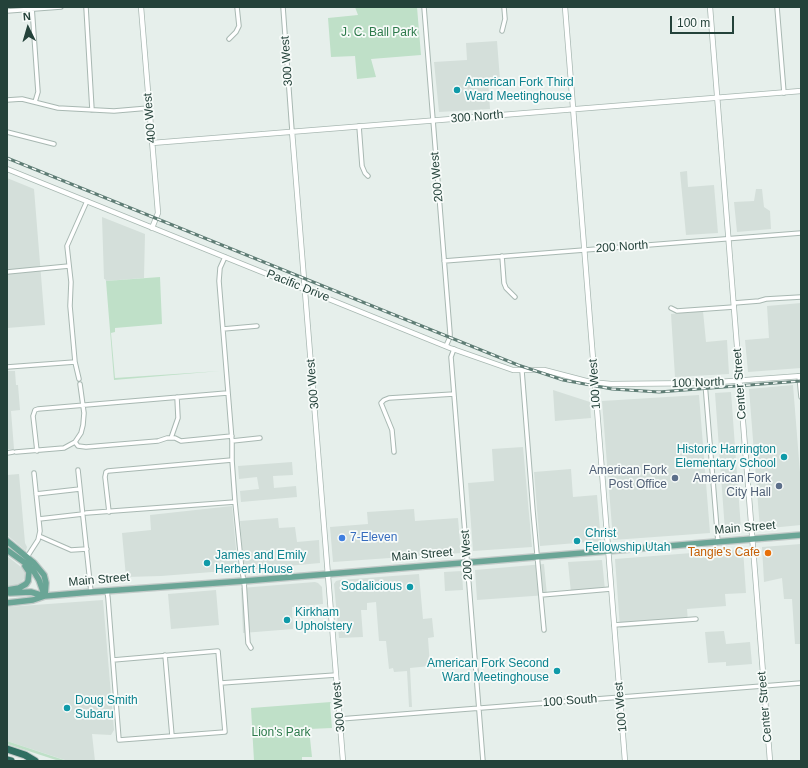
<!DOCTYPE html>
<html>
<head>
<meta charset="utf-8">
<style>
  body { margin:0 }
  #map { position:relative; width:808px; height:768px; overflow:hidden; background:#e6efeb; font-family:Arial,sans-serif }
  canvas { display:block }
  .frame { position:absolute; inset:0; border:8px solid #24423a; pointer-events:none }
  .north { position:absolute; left:8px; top:8px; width:40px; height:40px; -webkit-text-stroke:3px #f7fbf9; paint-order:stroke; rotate:355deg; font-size:11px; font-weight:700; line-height:16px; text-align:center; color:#24423a }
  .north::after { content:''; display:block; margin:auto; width:14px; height:18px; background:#24423a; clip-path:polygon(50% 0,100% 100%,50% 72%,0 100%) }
  .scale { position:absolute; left:670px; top:16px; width:64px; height:18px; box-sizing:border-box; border:2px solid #24423a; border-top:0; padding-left:5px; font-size:12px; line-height:14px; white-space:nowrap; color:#24423a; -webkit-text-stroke:3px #f7fbf9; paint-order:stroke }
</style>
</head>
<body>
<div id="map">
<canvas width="808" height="768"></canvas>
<div class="frame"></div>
<div class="north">N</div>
<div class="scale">100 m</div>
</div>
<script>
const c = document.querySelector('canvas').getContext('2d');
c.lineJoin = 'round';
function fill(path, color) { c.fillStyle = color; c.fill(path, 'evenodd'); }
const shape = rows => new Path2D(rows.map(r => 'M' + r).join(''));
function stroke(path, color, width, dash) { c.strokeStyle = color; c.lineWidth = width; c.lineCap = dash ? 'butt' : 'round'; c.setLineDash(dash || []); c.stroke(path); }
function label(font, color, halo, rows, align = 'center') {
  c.font = font + ' Arial,sans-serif'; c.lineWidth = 3.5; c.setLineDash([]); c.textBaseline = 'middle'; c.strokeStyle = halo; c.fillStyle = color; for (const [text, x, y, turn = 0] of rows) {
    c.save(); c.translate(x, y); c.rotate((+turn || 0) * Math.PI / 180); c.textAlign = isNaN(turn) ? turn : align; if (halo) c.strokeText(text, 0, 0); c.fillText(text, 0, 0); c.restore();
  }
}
fill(shape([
  [497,41,500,80,488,81,490,109,439,112,434,62,467,60,466,43],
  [687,171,688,187,714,185,718,233,686,235,680,172],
  [7,178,34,189,45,325,7,328],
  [756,189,762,189,764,207,770,211,771,229,737,232,734,202,754,201],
  [102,217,145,234,144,278,106,281,105,279,104,279],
  [801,303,801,368,748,372,745,340,769,338,767,306],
  [703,311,706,342,727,340,729,374,675,377,671,314],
  [7,371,15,371,16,385,18,385,20,410,11,411,14,449,7,449],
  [793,385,801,485,801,525,760,529,749,389],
  [553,390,590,402,591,418,555,421],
  [731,392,741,529,725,531,715,393],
  [699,395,710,533,613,540,602,401],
  [523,447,532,547,473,551,468,483,494,481,492,449],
  [292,462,293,475,273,476,274,488,296,486,297,497,241,502,240,491,259,489,257,477,239,479,238,466],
  [571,469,573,497,597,495,601,541,540,546,534,472],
  [19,474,25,543,27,547,26,551,7,535,7,475],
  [232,506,238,570,161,576,126,577,122,533,151,530,150,515],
  [414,509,415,521,458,518,461,553,333,562,330,527,368,524,367,512],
  [278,518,279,528,295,527,297,542,319,540,320,563,244,570,240,521],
  [801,544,801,644,795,644,792,599,784,599,782,578,764,582,762,547],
  [743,549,746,593,725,594,726,606,687,609,688,622,620,628,615,559],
  [7,556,21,567,25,572,25,578,18,586,7,587],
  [602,560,605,590,571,593,568,562],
  [544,564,547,595,477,600,475,570],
  [462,571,463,590,445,591,444,572],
  [419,574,423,619,432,618,434,637,428,638,430,666,410,668,412,707,409,707,407,671,394,672,393,668,389,669,386,641,379,641,376,602,367,603,367,610,361,610,363,637,339,638,334,584,336,581,340,580],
  [315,582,318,583,322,587,323,604,292,607,293,629,243,633,241,588],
  [216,590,219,625,171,629,168,594],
  [103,600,114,730,111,735,92,734,95,761,68,761,7,741,7,607],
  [724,631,726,644,750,642,752,664,726,666,726,662,708,663,705,632]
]), '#d4dfda');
fill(shape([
  [355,7,417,7,421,55,371,59,376,77,357,79,355,56,331,57,328,18,358,15],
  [160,277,162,324,115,328,115,332,111,333,115,378,220,371,114,380,106,281],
  [331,702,330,704,332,728,309,729,312,757,302,757,302,761,254,761,251,708],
  [7,741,67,761,56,760,7,744]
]), '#bfe0c8');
const minor = shape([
  [32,7,38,92,35,102],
  [86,7,92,110],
  [283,7,292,131],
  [424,7,450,333,450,337,446,346],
  [777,7,784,93],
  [7,11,61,7],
  [502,31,505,19,504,7],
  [229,39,236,32,239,26,237,7],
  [7,100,22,99,58,108,114,111,149,108],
  [359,126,362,166,365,173,368,176],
  [7,132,54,144],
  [502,256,504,283,506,288,515,297],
  [225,257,220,268,219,281,232,441,232,460,235,502,242,571,244,581,248,643,251,648],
  [444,261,801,233],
  [7,272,69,266],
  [734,303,759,301,766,299,801,297],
  [671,308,677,311,734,307],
  [223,329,257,326],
  [454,349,451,357,483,761],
  [7,367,75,362],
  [522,371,533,511,544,630],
  [799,376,801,397],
  [79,379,75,362,70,306,71,282,67,246,87,201],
  [705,383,718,542],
  [171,438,178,418,177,397],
  [232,441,260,438],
  [75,442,78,446,86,447,158,441,167,438,175,438,181,441,232,436],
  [37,451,33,416,35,410,38,409,227,393],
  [16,452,64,448,75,442,81,433,83,425,84,413,80,384],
  [394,452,392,430,381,403,384,400,389,398,454,394],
  [7,453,13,452],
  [78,470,91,592],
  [36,494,80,489],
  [109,512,105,477,106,472,108,471,232,460],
  [86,513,235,502],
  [39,519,83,514],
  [39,536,71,550,87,549],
  [27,557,38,540,40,531,34,473],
  [107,591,108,598,119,740,225,732,218,651,113,660],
  [541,595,611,589],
  [614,625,696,619],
  [165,655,172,736],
  [221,683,336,675],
  [340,719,801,683]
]);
const tertiary = shape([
  [141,7,158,213,152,228],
  [565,7,625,761],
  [710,7,770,761],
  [292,131,343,761],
  [152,143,801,91],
  [7,169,450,348,513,370,544,370,590,382,611,384,705,383,801,376]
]);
const primary = shape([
  [7,541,34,563,44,575,46,583,45,596],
  [7,550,28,565,33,570,39,580,44,594],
  [7,590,19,588,26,584,28,581,29,572,25,566],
  [10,593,31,592,44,596],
  [7,603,33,600,45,596,91,592,244,581,801,535]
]);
const motorway = shape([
  [7,749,25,755,35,761],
  [7,760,11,761]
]);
stroke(minor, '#a8b8b2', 5.5);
stroke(tertiary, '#a8b8b2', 6);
stroke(primary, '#c2cac8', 8);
stroke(motorway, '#c2cac8', 9);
stroke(minor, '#fff', 3.5);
stroke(tertiary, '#fff', 4.5);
stroke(primary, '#6aa596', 5.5);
stroke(motorway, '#2f6f62', 7);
const rail = shape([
  [7,158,518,365,563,380,612,389,659,392,801,381]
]);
stroke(rail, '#5f7d75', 3);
stroke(rail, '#f7fbf9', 1.5, [4.5]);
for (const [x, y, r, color] of [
  [457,90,4,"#0f9aa8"],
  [784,457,4,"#0f9aa8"],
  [675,478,4,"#5c6f8a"],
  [779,486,4,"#5c6f8a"],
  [342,538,4,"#3f7fe0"],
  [577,541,4,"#0f9aa8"],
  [768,553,4,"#e8710a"],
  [207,563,4,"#0f9aa8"],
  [410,587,4,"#0f9aa8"],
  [287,620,4,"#0f9aa8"],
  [557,671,4,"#0f9aa8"],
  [67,708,4,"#0f9aa8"]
]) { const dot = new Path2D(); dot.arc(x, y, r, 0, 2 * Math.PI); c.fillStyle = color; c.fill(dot); stroke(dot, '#f7fbf9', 1.5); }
label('12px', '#2d7a4b', '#f7fbf9', [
  ["J. C. Ball Park",379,33],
  ["Lion's Park",281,733]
]);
label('12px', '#24423a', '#f7fbf9', [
  ["300 West",287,61,-94],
  ["300 North",477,117,-5],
  ["400 West",150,118,-95],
  ["200 West",437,177,-95],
  ["200 North",622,247,-4],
  ["Pacific Drive",298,286,22],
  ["100 North",698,383,-2],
  ["300 West",313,384,-95],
  ["100 West",595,384,-94],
  ["Center Street",740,384,-94],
  ["Main Street",745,528,-5],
  ["Main Street",422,555,-5],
  ["200 West",467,555,-94],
  ["Main Street",99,580,-5],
  ["100 South",570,701,-4],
  ["300 West",339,707,-95],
  ["100 West",621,707,-95],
  ["Center Street",765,707,-95]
]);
label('12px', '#0d838f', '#f7fbf9', [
  ["American Fork Third",465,83],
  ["Ward Meetinghouse",465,97],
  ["Historic Harrington",776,450,"right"],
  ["Elementary School",776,464,"right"],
  ["Christ",585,534],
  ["Fellowship Utah",585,548],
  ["James and Emily",215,556],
  ["Herbert House",215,570],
  ["Sodalicious",402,587,"right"],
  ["Kirkham",295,613],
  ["Upholstery",295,627],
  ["American Fork Second",549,664,"right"],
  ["Ward Meetinghouse",549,678,"right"],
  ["Doug Smith",75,701],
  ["Subaru",75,715]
], 'left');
label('12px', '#4e5e75', '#f7fbf9', [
  ["American Fork",667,471],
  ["Post Office",667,485],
  ["American Fork",771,479],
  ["City Hall",771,493]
], 'right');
label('12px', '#366cbe', '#f7fbf9', [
  ["7-Eleven",350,538]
], 'left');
label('12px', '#c56008', '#f7fbf9', [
  ["Tangie's Cafe",760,553]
], 'right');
</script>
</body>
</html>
